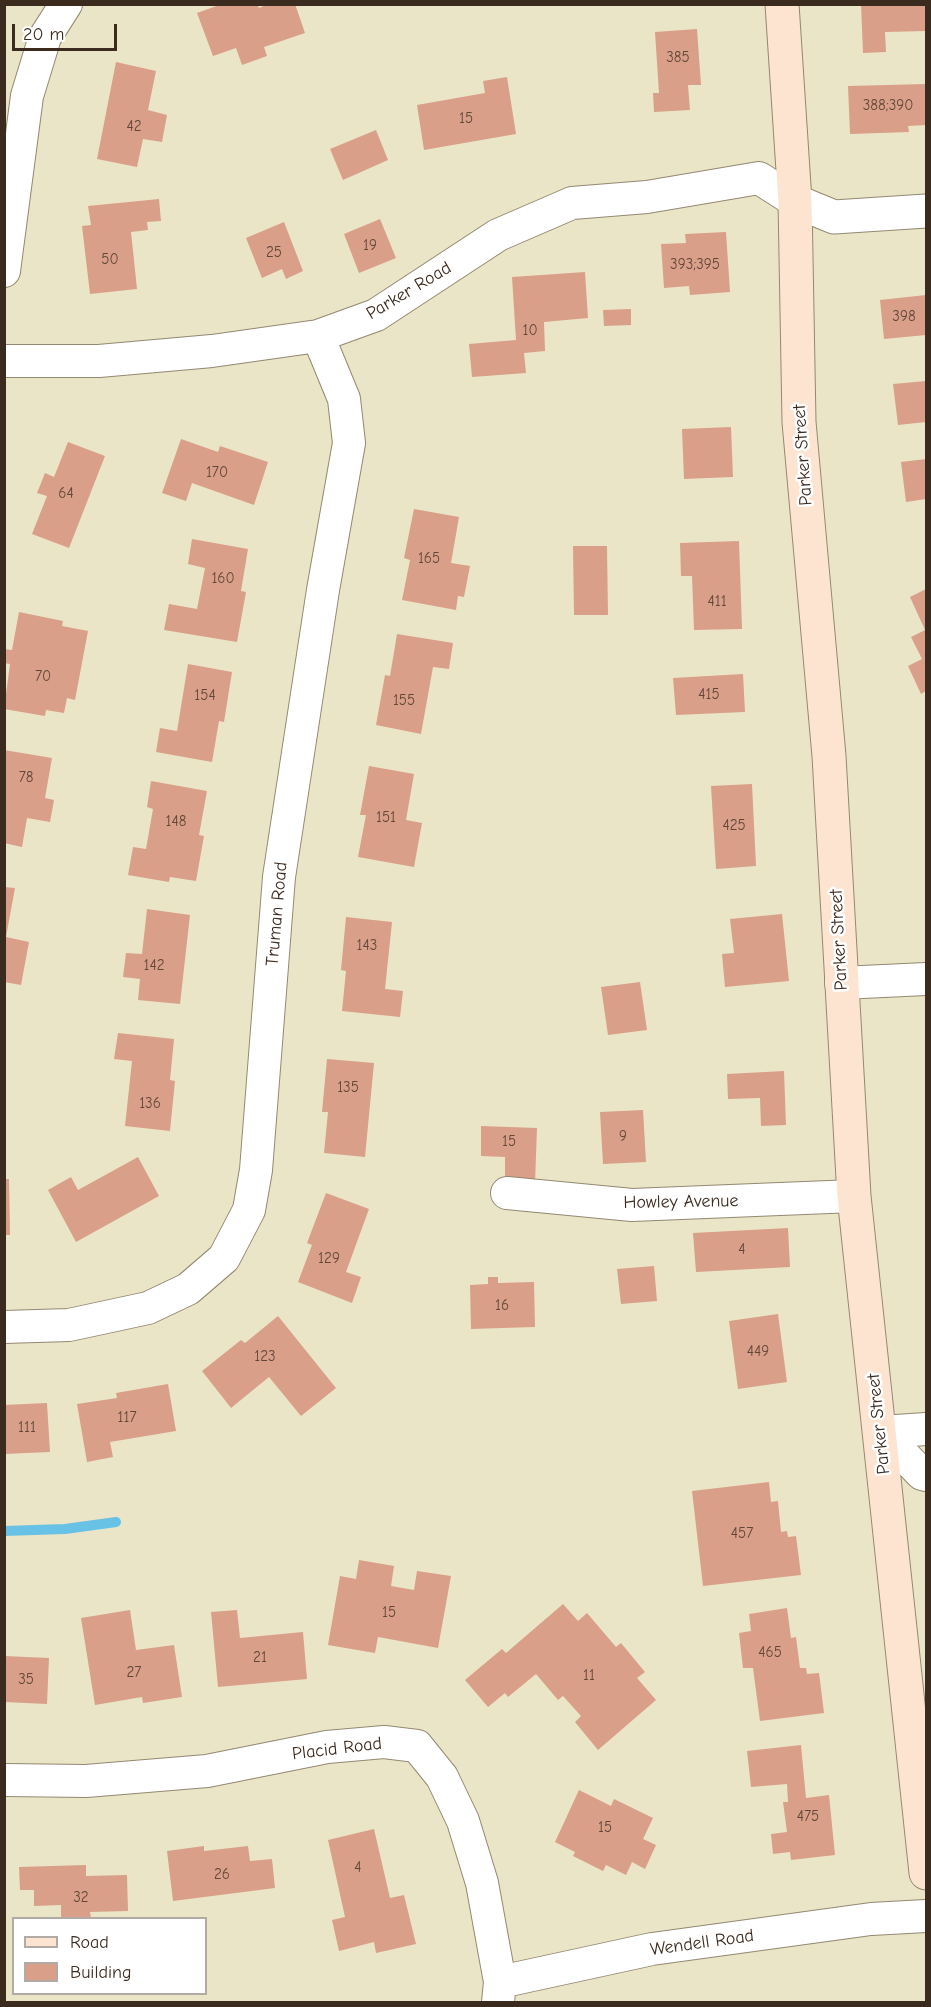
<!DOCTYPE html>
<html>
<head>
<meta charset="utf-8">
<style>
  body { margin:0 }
  #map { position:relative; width:931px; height:2007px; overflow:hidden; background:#ebe5c7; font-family:"Comic Neue",sans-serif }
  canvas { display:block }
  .frame { position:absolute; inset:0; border:6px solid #3b2a1e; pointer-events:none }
  .legend { position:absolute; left:12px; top:1917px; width:195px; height:78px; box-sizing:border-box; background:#fff; border:2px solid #b1aaa5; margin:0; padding:8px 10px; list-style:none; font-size:18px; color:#3b2a1e }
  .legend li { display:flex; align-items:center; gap:12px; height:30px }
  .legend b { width:30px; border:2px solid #b1aaa5 }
  .scale { position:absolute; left:12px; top:24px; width:105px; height:27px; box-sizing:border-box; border:3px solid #3b2a1e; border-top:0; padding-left:8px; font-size:18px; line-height:21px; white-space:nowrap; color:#3b2a1e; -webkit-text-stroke:4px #fff; paint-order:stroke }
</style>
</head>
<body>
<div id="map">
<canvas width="931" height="2007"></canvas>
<div class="frame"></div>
<ul class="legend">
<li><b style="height:8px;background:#fde4d1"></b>Road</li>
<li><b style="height:16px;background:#d99f89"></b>Building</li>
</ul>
<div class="scale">20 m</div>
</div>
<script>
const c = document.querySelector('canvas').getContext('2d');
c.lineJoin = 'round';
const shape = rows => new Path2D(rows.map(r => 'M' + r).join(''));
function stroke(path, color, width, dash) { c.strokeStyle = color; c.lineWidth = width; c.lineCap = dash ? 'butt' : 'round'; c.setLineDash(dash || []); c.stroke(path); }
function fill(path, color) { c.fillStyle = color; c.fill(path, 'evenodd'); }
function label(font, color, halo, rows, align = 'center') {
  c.font = font + ' "Comic Neue",sans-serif'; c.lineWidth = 5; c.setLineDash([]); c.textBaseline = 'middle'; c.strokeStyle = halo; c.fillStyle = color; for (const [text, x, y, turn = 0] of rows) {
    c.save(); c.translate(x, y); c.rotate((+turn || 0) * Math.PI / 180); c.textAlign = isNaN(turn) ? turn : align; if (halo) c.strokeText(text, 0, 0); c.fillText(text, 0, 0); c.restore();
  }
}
stroke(shape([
  [4,1531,65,1529,116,1522]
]), '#68c2e5', 10);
fill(shape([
  [222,4,257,4,259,8,269,4,295,4,305,33,264,47,267,56,242,65,236,48,213,56,197,13],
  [861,4,926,4,926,31,885,32,886,52,863,53],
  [697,29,701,85,688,85,690,110,654,112,653,93,659,93,655,32],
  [116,62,156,71,148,110,167,115,162,142,143,139,137,167,97,159],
  [507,77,516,134,424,150,417,105,485,93,483,81],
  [926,84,926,125,908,126,909,132,850,134,848,86],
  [376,130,388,160,343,180,330,149],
  [159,199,161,221,147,222,148,230,131,232,137,289,90,294,82,226,91,225,88,206],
  [380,219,396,258,359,273,344,234],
  [284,222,303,271,286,279,282,269,262,278,246,238],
  [726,232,730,292,690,295,689,286,664,288,661,244,686,243,685,234],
  [585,272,588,318,544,322,545,351,524,353,526,373,472,377,469,344,516,340,512,277],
  [926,295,926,335,884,339,880,300],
  [631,309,631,325,604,326,603,310],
  [926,381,926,422,898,425,893,384],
  [731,427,733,477,684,479,682,429],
  [181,439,218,452,220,446,268,462,254,505,192,483,186,501,162,493],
  [68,442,105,456,69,548,32,534,47,496,37,493,45,473,54,477],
  [926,459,926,499,906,502,901,462],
  [414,509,459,517,451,563,470,566,464,597,458,596,456,610,402,600,410,560,404,558],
  [192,539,248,549,241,591,246,592,237,642,164,630,169,604,197,609,205,568,188,564],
  [739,541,742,629,694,630,692,576,681,576,680,543],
  [573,546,607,546,608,615,574,615],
  [926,589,926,691,921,694,908,666,922,659,911,637,925,630,910,597],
  [19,612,63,621,62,626,88,631,75,700,67,698,64,713,46,710,45,716,4,709,10,664,4,663,4,649,12,650],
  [397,634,453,643,449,669,433,667,421,734,376,725,385,675,390,676],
  [188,664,232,672,224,722,219,721,212,762,156,752,160,728,177,731],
  [743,674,745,712,676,715,673,678],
  [4,750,52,758,45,798,54,800,50,822,27,818,22,847,4,843],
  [369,766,414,774,406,820,422,823,414,867,358,857,366,815,360,815],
  [151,781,207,791,199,835,204,836,196,881,170,877,169,882,128,875,133,847,146,849,153,809,147,807],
  [752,784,756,866,716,869,711,786],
  [4,887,15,888,6,937,29,942,21,985,4,982],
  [147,909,190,915,180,1004,138,1000,140,979,123,977,126,953,142,954],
  [782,914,789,981,725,987,722,954,734,953,730,919],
  [346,917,392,922,385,989,403,991,400,1017,342,1011,346,971,341,970],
  [640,982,647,1030,608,1035,601,987],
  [118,1033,174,1039,170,1080,175,1081,170,1131,125,1126,132,1061,114,1059],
  [327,1059,374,1063,365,1157,324,1153,328,1112,322,1112],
  [784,1071,786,1125,761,1126,760,1098,728,1099,727,1074],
  [643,1110,646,1162,603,1164,600,1112],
  [481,1126,537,1128,535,1183,505,1181,505,1157,481,1156],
  [138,1157,159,1196,76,1242,48,1190,71,1177,78,1190],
  [4,1179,9,1179,10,1235,4,1235],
  [326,1193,369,1209,346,1272,361,1277,352,1303,298,1282,312,1245,307,1243],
  [788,1228,790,1267,696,1272,693,1233],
  [654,1266,657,1301,621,1304,617,1269],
  [488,1277,498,1277,498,1283,534,1282,535,1327,471,1329,470,1285,488,1284],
  [778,1314,787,1382,738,1389,729,1321],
  [278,1316,336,1388,301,1416,269,1377,231,1408,202,1371,241,1340,245,1343],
  [168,1384,176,1431,110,1442,113,1457,87,1462,77,1404,117,1398,116,1393],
  [47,1403,50,1452,4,1454,4,1405],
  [769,1482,771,1502,778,1501,781,1532,787,1531,788,1537,796,1536,801,1575,703,1586,692,1491],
  [359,1560,394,1566,391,1586,414,1590,417,1571,451,1576,438,1648,378,1637,375,1653,328,1645,340,1576,356,1579],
  [563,1604,578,1621,587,1613,616,1647,621,1643,645,1672,637,1678,656,1700,598,1750,575,1722,581,1716,563,1696,558,1700,536,1674,508,1697,505,1693,488,1707,465,1680,502,1649,506,1653],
  [787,1608,791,1638,796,1637,800,1668,806,1668,807,1674,819,1673,824,1713,760,1721,753,1668,743,1668,739,1633,751,1631,749,1614],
  [130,1610,136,1650,174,1645,182,1697,143,1703,142,1697,95,1705,81,1618],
  [237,1610,240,1638,303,1632,307,1679,218,1687,211,1612],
  [4,1656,49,1658,47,1704,4,1702],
  [801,1745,806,1798,829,1795,835,1855,791,1860,790,1852,773,1854,771,1834,787,1832,783,1802,788,1802,787,1784,751,1787,747,1751],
  [579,1790,611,1806,614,1799,653,1818,643,1839,656,1845,645,1869,632,1862,626,1875,606,1865,603,1871,573,1856,575,1852,555,1842],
  [374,1829,390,1898,404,1895,416,1944,376,1953,374,1942,339,1951,332,1920,345,1917,328,1840],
  [204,1846,204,1851,248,1846,250,1861,272,1859,275,1888,173,1901,167,1851],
  [86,1865,86,1876,127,1875,128,1911,90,1912,91,1918,61,1918,61,1905,34,1906,34,1890,20,1890,19,1867]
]), '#d99f89');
const minor = shape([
  [4,271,27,96,45,37,66,4],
  [4,361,99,361,212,351,318,336,376,315,498,235,572,203,647,197,759,178,795,201],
  [841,983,926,979],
  [507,1193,632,1205,854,1196],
  [4,1327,69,1325,148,1308,188,1289,224,1258,249,1210,256,1170,279,877,323,590,349,443,344,399,318,336],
  [881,1432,922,1474,926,1475],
  [881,1432,926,1429],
  [4,1780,86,1781,207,1771,327,1747,384,1742,417,1746,442,1777,463,1821,482,1883,500,1982],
  [498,2002,500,1982,652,1949,871,1919,926,1916]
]);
const tertiary = shape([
  [795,201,834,217,926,211]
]);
const secondary = shape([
  [782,4,795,201,799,422,829,756,854,1196,926,1873]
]);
stroke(minor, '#938872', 34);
stroke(tertiary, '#938872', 35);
stroke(secondary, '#938872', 35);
stroke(minor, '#fff', 32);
stroke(tertiary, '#fff', 33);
stroke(secondary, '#fde4d1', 33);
label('15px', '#624739', null, [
  ["385",678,58],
  ["388;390",888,106],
  ["15",466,119],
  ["42",134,127],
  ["19",370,246],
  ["25",274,253],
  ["50",110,260],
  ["393;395",695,265],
  ["398",904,317],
  ["10",530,331],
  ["170",217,473],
  ["64",66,494],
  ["165",429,559],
  ["160",223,579],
  ["411",717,602],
  ["70",43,677],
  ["415",709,695],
  ["154",205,696],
  ["155",404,701],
  ["78",26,778],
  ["151",386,818],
  ["148",176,822],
  ["425",734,826],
  ["143",367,946],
  ["142",154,966],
  ["135",348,1088],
  ["136",150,1104],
  ["9",623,1137],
  ["15",509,1142],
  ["4",742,1250],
  ["129",329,1259],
  ["16",502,1306],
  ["449",758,1352],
  ["123",265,1357],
  ["117",127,1418],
  ["111",27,1428],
  ["457",742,1534],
  ["15",389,1613],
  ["465",770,1653],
  ["21",260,1658],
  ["27",134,1673],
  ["11",589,1676],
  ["35",26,1680],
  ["475",808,1817],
  ["15",605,1828],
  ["4",358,1868],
  ["26",222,1875],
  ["32",81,1898]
]);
label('18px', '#3b2a1e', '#fff', [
  ["Parker Road",409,291,-31],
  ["Parker Street",803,455,-94],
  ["Truman Road",277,914,-85],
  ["Parker Street",839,940,-93],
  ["Howley Avenue",681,1202,-1],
  ["Parker Street",879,1424,-96],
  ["Placid Road",337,1749,-7],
  ["Wendell Road",702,1943,-8]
]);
</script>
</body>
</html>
